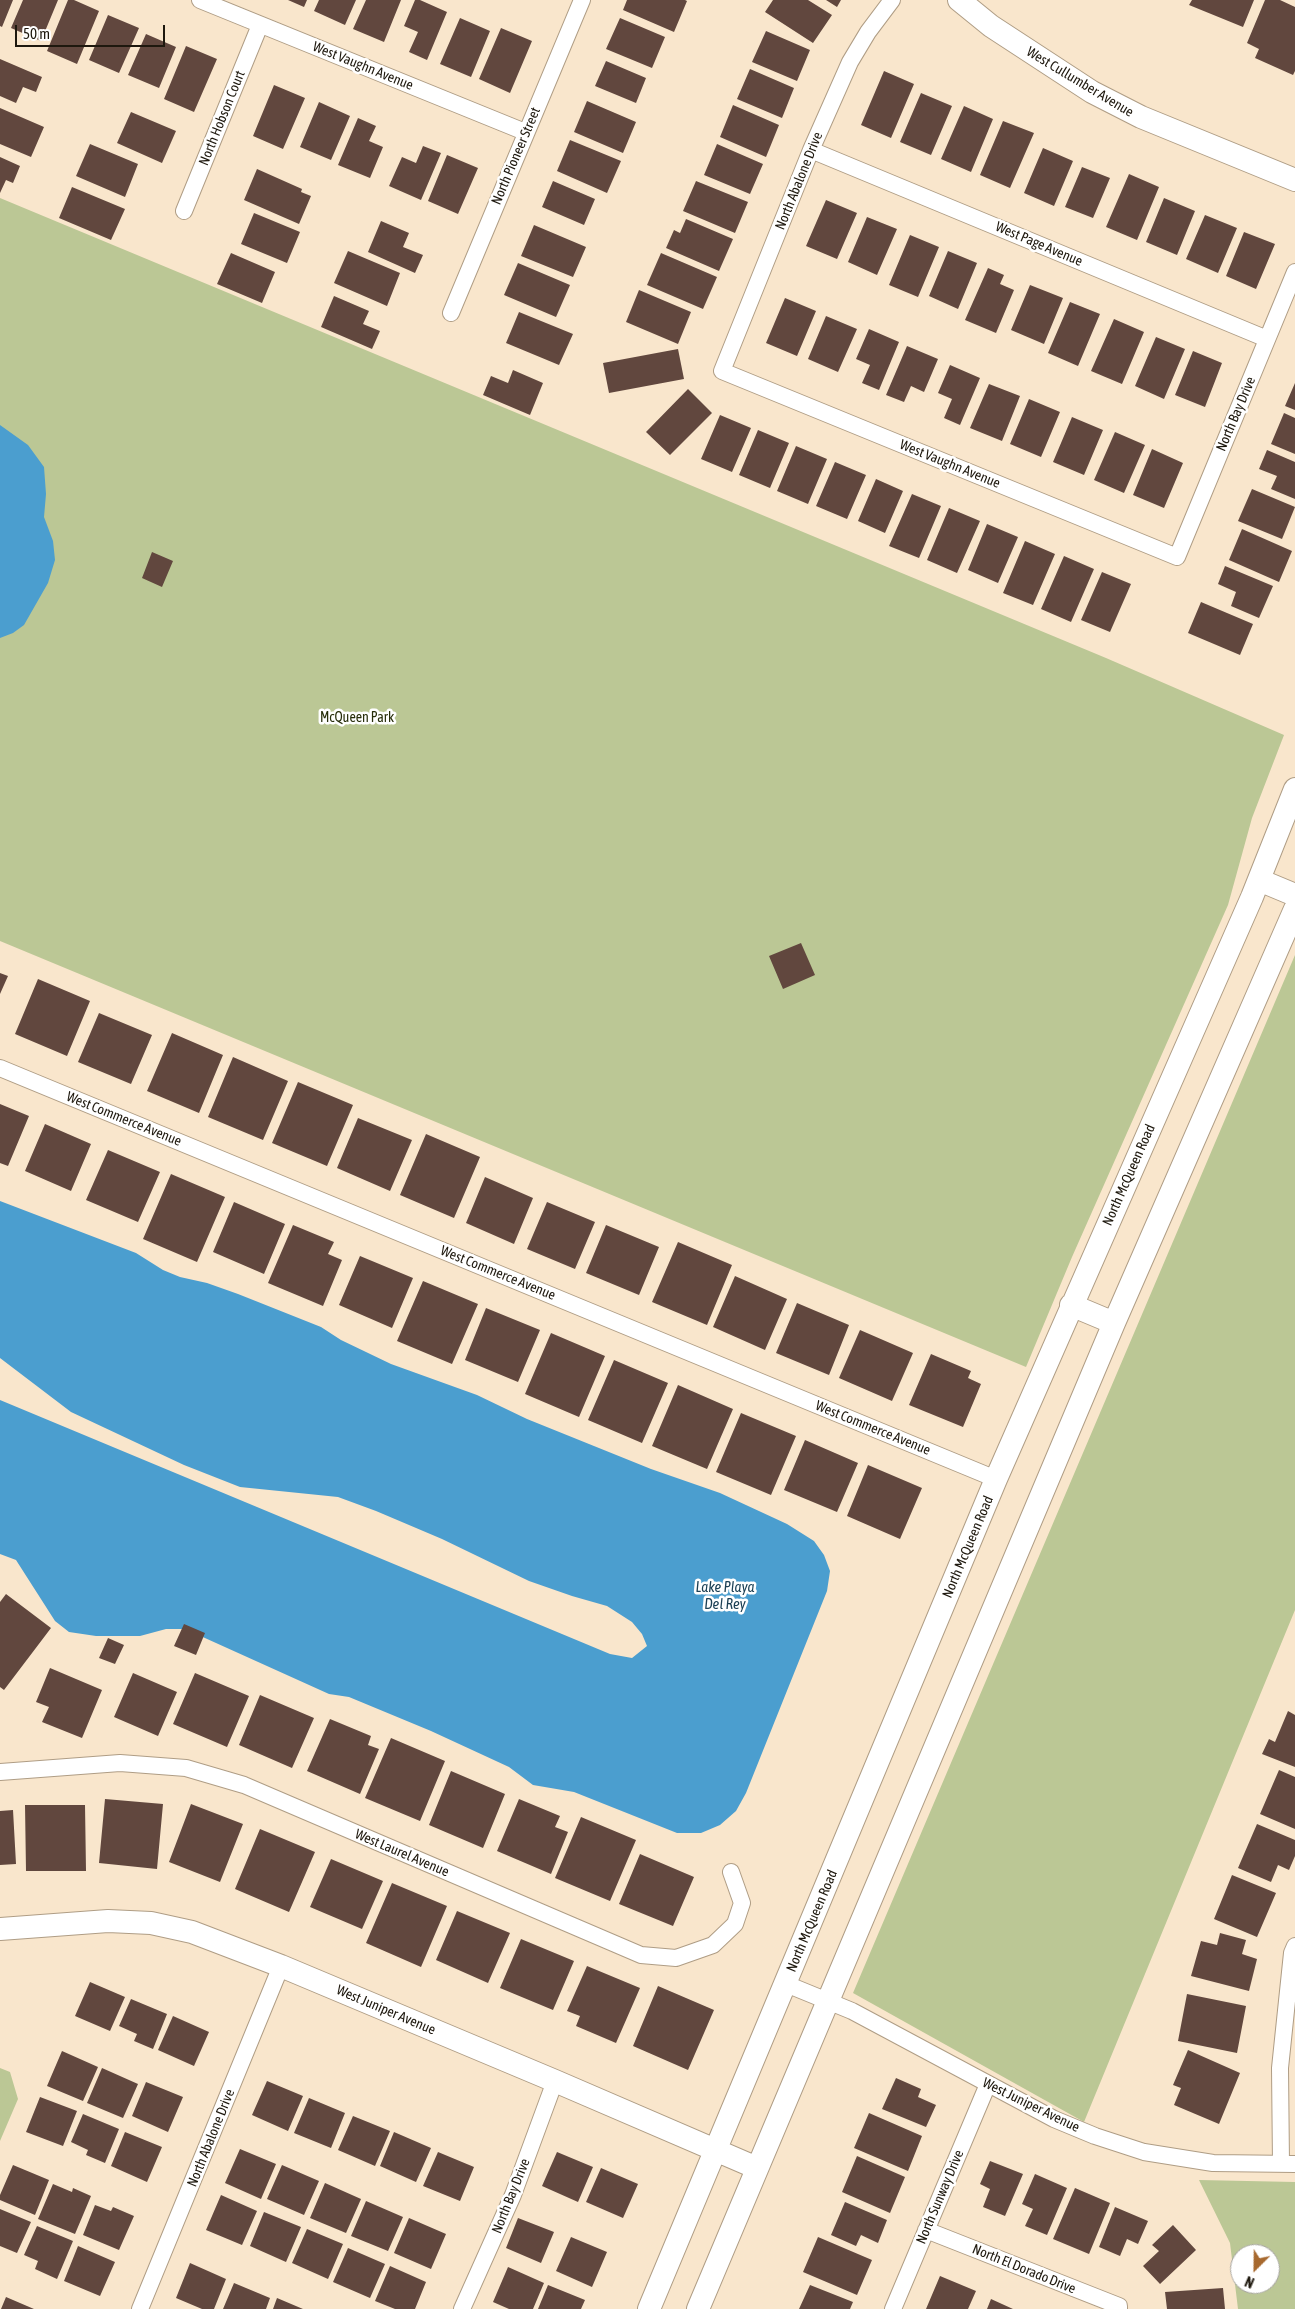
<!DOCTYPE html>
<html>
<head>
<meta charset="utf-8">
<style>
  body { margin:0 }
  #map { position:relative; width:1295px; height:2309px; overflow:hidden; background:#f9e6cc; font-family:"Asap Condensed",sans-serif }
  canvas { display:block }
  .north { position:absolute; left:1230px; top:2244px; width:50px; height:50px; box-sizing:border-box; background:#fff; border:1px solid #a5a39f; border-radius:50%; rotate:203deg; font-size:14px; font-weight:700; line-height:20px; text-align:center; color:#1e180e }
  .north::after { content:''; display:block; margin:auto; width:18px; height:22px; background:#a7692f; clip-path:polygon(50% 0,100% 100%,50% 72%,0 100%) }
  .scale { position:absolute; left:15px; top:25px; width:150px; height:22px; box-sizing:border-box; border:2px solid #1e180e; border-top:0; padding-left:6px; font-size:15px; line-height:18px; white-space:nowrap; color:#1e180e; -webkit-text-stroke:4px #fff; paint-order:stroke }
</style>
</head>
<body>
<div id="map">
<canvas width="1295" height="2309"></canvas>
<div class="north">N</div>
<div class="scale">50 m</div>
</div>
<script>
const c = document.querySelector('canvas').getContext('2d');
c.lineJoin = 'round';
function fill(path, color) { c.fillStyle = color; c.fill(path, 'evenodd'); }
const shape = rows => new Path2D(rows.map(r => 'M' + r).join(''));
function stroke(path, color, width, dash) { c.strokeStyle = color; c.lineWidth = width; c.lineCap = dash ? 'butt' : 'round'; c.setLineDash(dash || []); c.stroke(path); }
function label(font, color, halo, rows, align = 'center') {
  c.font = font + ' "Asap Condensed",sans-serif'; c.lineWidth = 5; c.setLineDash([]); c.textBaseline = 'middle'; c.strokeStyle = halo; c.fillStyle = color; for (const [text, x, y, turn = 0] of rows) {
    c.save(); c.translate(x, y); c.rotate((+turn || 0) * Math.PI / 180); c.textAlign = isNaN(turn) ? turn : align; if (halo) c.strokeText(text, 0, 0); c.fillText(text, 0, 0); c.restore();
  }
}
fill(shape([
  [0,198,1106,658,1284,735,1252,818,1228,905,1072,1257,1026,1367,0,941],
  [1295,955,1295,1610,1084,2122,853,1993],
  [0,2068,10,2072,18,2099,0,2141],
  [1199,2180,1295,2182,1295,2309,1238,2309,1230,2243],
  [1240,2254,1270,2254,1270,2284,1240,2284]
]), '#bbc795');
fill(shape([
  [0,425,28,445,44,467,46,494,44,517,53,541,55,560,48,583,24,625,13,633,0,638],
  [0,1201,136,1253,163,1270,180,1277,207,1283,238,1294,321,1327,341,1340,391,1364,477,1395,527,1419,651,1469,720,1493,787,1524,814,1541,824,1555,830,1571,827,1591,746,1793,736,1811,720,1825,701,1833,677,1833,574,1792,533,1785,509,1767,431,1731,349,1697,329,1694,185,1629,166,1629,140,1636,96,1636,69,1632,55,1621,16,1560,0,1554,0,1400,610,1654,632,1658,647,1646,642,1634,632,1622,607,1606,572,1596,529,1581,442,1539,376,1511,338,1497,240,1487,184,1465,71,1412,0,1358]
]), '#4b9ecf');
fill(shape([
  [0,0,13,0,2,27,0,26],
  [23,0,58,0,41,41,11,28],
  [68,0,74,0,99,11,77,64,47,51],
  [288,0,307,0,304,7],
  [319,0,356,0,345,25,314,11],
  [366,0,401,0,384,42,353,29],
  [415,0,420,0,447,12,427,60,409,52,418,32,404,26],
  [627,0,685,0,687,1,674,32,623,10],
  [773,0,808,0,832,15,813,43,765,12],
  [826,0,841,0,837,7],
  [1192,0,1254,0,1243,27,1189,5],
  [1265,0,1280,0,1295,7,1295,71,1293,75,1255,58,1259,49,1247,43],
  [108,15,139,28,119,73,89,60],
  [460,18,490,31,471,77,440,64],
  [620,18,665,37,652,68,606,49],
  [501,28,532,41,510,93,479,79],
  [766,31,810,50,797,81,752,62],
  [146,34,176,47,159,88,128,75],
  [186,46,217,59,194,112,164,99],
  [0,59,42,77,36,92,23,87,16,103,0,96],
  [606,61,646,78,636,103,595,86],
  [750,69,794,88,782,118,737,99],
  [884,71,914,84,891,138,861,125],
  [274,85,305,98,283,149,253,136],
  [921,93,952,106,931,155,900,142],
  [587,101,636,122,623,153,574,132],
  [319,102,350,116,331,160,300,147],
  [733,105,779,125,766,157,720,137],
  [964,106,993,119,971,172,941,159],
  [0,108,44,127,31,157,0,144],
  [131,112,176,131,162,163,117,143],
  [358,118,376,126,369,141,383,147,370,178,338,165],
  [1003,121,1034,133,1010,188,980,175],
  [570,140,621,161,607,193,557,171],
  [90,144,138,164,125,197,76,176],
  [717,144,763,164,750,194,704,175],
  [423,146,441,153,421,200,389,186,402,157,416,163],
  [1043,148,1073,161,1054,206,1024,193],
  [447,155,478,168,458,214,428,201],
  [0,157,20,166,13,183,6,180,0,193],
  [1082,167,1110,178,1093,218,1065,207],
  [257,169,302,189,301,192,311,196,299,224,244,200],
  [1129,174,1159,187,1137,240,1106,227],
  [553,181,595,199,584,225,542,207],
  [696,181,748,202,735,233,683,211],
  [72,187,125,209,111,240,59,218],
  [1164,198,1195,211,1177,255,1146,242],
  [826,200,857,213,837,259,806,246],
  [254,213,300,232,287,263,241,244],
  [1205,215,1237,228,1218,273,1186,259],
  [867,217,897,229,877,275,848,262],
  [686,219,733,239,719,271,666,248,674,230,680,233],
  [381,221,409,233,403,247,423,255,415,273,368,252],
  [534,225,586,247,573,277,521,256],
  [1244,232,1275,244,1256,289,1226,276],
  [910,235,939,247,918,297,889,285],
  [348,251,400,273,387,306,334,283],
  [948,251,977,263,958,309,929,296],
  [231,253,275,272,262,303,217,284],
  [661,253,717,277,703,309,647,285],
  [518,263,570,285,556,317,504,295],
  [988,268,1004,275,1000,284,1014,290,996,333,965,320],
  [1030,285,1063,298,1044,344,1011,330],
  [639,290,691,312,678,344,626,322],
  [334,296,369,311,363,324,380,331,372,349,321,327],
  [785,298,816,311,797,356,766,343],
  [1070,302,1100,314,1078,366,1048,353],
  [519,312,573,334,559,365,506,343],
  [826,316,857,329,838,372,808,359],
  [1114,319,1144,332,1122,384,1091,371],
  [869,329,899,342,879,390,862,383,870,365,856,359],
  [1156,337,1185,349,1164,399,1135,386],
  [907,346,938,359,924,392,911,386,904,402,886,395],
  [678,349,684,379,609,393,603,363],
  [1193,351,1222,363,1205,407,1175,395],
  [950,365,980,378,960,425,944,418,952,399,938,393],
  [513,370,543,383,530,415,483,395,491,376,508,383],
  [1295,383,1295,410,1285,406],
  [989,384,1020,396,1002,441,970,428],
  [688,389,712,413,670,455,646,432],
  [1029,399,1060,412,1041,457,1010,444],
  [1284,413,1295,418,1295,454,1271,444],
  [720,415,751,428,732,472,701,459],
  [1072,417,1103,430,1084,475,1053,462],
  [758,430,789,443,770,488,739,475],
  [1115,432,1145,445,1124,493,1094,480],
  [796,446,827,459,808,504,777,491],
  [1152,449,1183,463,1164,508,1133,495],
  [1267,450,1295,462,1295,499,1271,489,1277,476,1259,469],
  [835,462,866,475,847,519,816,506],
  [876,479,903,491,885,533,858,521],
  [1252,489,1295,507,1282,539,1238,521],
  [912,494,941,506,919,558,889,546],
  [949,508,980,521,957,573,927,560],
  [987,524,1018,537,998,583,968,570],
  [1242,529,1292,551,1279,582,1229,560],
  [1025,541,1055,554,1033,605,1003,593],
  [152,552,173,561,162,587,142,578],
  [1064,556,1094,569,1071,622,1041,609],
  [1225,566,1273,586,1259,618,1231,606,1236,592,1218,584],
  [1102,572,1131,584,1110,632,1081,620],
  [1201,602,1253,624,1240,655,1188,633],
  [801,943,815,975,783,989,769,956],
  [0,973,8,976,0,994],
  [38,979,90,1001,67,1056,15,1034],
  [99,1013,152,1035,131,1084,78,1062],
  [172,1033,223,1055,199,1113,147,1091],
  [233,1057,288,1081,263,1140,208,1117],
  [298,1082,353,1105,327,1166,272,1143],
  [0,1104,29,1116,8,1166,0,1163],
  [358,1118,412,1140,390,1191,337,1168],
  [45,1124,91,1144,71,1191,25,1171],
  [426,1134,480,1157,454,1218,400,1195],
  [108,1150,160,1172,138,1222,86,1200],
  [171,1174,225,1197,197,1262,143,1239],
  [485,1177,533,1198,514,1244,466,1223],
  [234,1202,285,1224,264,1274,213,1252],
  [547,1202,595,1222,575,1269,527,1249],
  [293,1225,334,1242,328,1254,342,1260,323,1306,268,1283],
  [606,1225,659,1247,639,1295,586,1273],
  [678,1242,732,1265,707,1325,652,1302],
  [360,1256,413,1278,392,1328,339,1305],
  [735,1276,787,1299,765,1350,713,1327],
  [423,1281,478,1304,452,1364,397,1341],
  [797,1303,849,1325,829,1375,776,1353],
  [486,1308,540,1330,518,1382,465,1360],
  [860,1330,913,1353,892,1401,839,1378],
  [551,1333,605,1356,579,1417,525,1394],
  [931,1354,971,1371,968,1378,981,1384,963,1427,909,1405],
  [614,1360,668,1383,642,1443,588,1420],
  [678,1385,733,1409,707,1469,652,1446],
  [741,1413,796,1436,771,1495,716,1472],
  [805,1440,858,1463,837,1512,784,1490],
  [868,1465,922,1488,900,1539,847,1516],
  [6,1594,51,1628,4,1690,0,1687,0,1602],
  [184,1624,205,1633,196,1655,174,1646],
  [108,1638,124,1645,115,1664,99,1658],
  [50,1668,102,1690,82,1738,42,1722,49,1707,36,1702],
  [133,1673,177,1692,158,1736,114,1717],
  [195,1673,249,1696,227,1747,173,1724],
  [260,1695,314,1718,292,1768,239,1745],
  [1288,1711,1295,1715,1295,1767,1262,1754,1269,1739,1275,1742],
  [330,1719,371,1736,368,1745,379,1749,360,1794,307,1771],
  [391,1738,445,1761,420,1821,365,1798],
  [1279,1770,1295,1777,1295,1829,1260,1814],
  [451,1771,505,1794,483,1848,429,1825],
  [105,1799,163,1804,157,1869,99,1863],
  [519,1799,560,1816,555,1827,568,1832,551,1874,497,1851],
  [191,1804,243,1824,220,1882,169,1862],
  [25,1805,85,1805,86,1871,26,1871],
  [13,1810,16,1864,0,1865,0,1811],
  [581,1817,636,1840,610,1901,555,1878],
  [1257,1824,1295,1840,1295,1856,1289,1870,1278,1865,1271,1882,1238,1868],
  [260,1829,315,1852,289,1912,235,1889],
  [640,1854,694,1877,673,1926,619,1904],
  [331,1859,383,1881,362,1929,310,1907],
  [1232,1875,1276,1893,1257,1937,1214,1919],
  [392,1883,447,1906,421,1967,366,1943],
  [457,1911,510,1933,488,1983,436,1960],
  [1220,1933,1246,1940,1242,1954,1257,1959,1249,1991,1191,1976,1201,1941,1217,1945],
  [521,1939,574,1961,553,2010,500,1988],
  [587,1966,640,1988,616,2043,576,2026,580,2016,567,2011],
  [90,1982,125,1997,110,2031,75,2016],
  [658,1986,714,2010,688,2070,633,2046],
  [1187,1994,1246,2006,1237,2053,1178,2041],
  [131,1999,167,2014,153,2049,134,2041,137,2034,119,2026],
  [173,2016,209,2032,194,2066,158,2050],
  [1188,2050,1240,2073,1219,2124,1174,2105,1181,2088,1173,2085],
  [62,2051,98,2067,83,2101,47,2086],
  [102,2068,138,2084,123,2118,87,2103],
  [896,2078,921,2089,918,2097,936,2105,926,2127,882,2109],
  [267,2081,303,2096,288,2131,252,2115],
  [146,2082,183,2097,168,2132,132,2116],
  [40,2097,77,2111,63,2146,26,2132],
  [309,2098,345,2113,331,2148,294,2133],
  [869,2113,922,2136,908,2171,854,2148],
  [83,2114,119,2129,105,2163,86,2155,88,2150,71,2142],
  [353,2116,390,2131,375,2166,338,2150],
  [125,2132,162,2147,147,2182,111,2166],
  [394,2132,431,2148,416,2182,380,2166],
  [240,2149,276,2164,261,2199,225,2183],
  [438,2152,474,2167,460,2201,423,2186],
  [557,2152,593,2167,578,2202,542,2186],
  [857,2156,905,2177,890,2213,842,2192],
  [990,2161,1023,2174,1005,2216,983,2207,990,2189,980,2184],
  [13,2165,49,2180,35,2215,0,2200,0,2195],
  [282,2165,319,2181,304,2215,267,2199],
  [601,2168,638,2184,623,2218,586,2202],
  [1035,2174,1067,2188,1047,2235,1025,2226,1033,2209,1022,2204],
  [325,2183,361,2199,346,2233,310,2218],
  [53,2184,72,2192,73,2188,91,2196,75,2234,38,2219],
  [1075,2188,1110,2203,1089,2254,1053,2239],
  [221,2195,257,2211,242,2245,206,2230],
  [366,2201,403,2217,388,2251,351,2236],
  [845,2202,887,2220,878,2243,861,2235,856,2246,831,2235],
  [95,2205,111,2211,113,2207,134,2216,119,2250,83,2235],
  [1115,2207,1148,2221,1138,2244,1127,2239,1120,2256,1099,2247],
  [0,2209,31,2222,17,2253,0,2246],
  [264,2212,301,2227,286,2262,250,2246],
  [409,2218,446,2234,431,2269,394,2253],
  [518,2218,554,2232,541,2263,506,2248],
  [1173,2225,1196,2250,1160,2284,1143,2266,1159,2251,1152,2245],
  [37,2226,73,2241,57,2279,35,2269,38,2261,24,2255],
  [307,2229,343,2244,328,2279,292,2263],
  [571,2237,607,2252,592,2287,556,2271],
  [818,2237,872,2260,857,2295,803,2272],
  [78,2246,115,2262,100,2296,64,2281],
  [348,2248,385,2264,370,2298,333,2282],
  [190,2263,226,2279,214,2309,202,2309,176,2298],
  [390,2266,426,2282,415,2309,395,2309,375,2301],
  [508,2267,544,2283,533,2309,509,2309,493,2302],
  [940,2276,976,2291,968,2309,926,2309],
  [234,2283,270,2298,266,2309,223,2309],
  [548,2285,585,2300,581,2309,538,2309],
  [810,2285,853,2302,850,2309,799,2309],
  [1223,2288,1225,2309,1167,2309,1165,2292],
  [6,2297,34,2309,1,2309],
  [277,2298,303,2309,273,2309],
  [991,2299,1013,2309,987,2309]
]), '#61473e');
const street = shape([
  [200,0,525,132],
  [892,0,868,32,850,62,811,150,722,371,1177,557,1295,272],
  [811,150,1267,339],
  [184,211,260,25],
  [451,313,582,0],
  [0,1068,996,1479],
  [0,1772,120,1763,186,1768,244,1785,641,1955,676,1958,713,1945,735,1924,742,1903,731,1872],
  [786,1984,852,2011,1054,2119,1095,2136,1144,2152,1213,2163,1295,2164],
  [1281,2164,1280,2068,1292,1953,1295,1946],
  [926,2230,1119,2306,1119,2309],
  [140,2309,281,1966],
  [462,2309,513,2195,555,2081],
  [893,2309,988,2084]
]);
const secondary = shape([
  [959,0,991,26,1092,92,1141,117,1295,180],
  [1259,880,1295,895],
  [1071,1305,1114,1323],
  [0,1929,108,1921,151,1923,192,1932,281,1966,555,2081,757,2168],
  [649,2309,996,1479,1252,897,1295,789],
  [698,2309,1114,1323,1295,909]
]);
stroke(street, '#af9d85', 18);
stroke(secondary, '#af9d85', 24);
stroke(street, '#fff', 16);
stroke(secondary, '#fff', 22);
label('14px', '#1e180e', '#fff', [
  ["West Vaughn Avenue",363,66,22],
  ["West Cullumber Avenue",1080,82,31],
  ["North Hobson Court",222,118,-68],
  ["North Pioneer Street",516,156,-67],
  ["North Abalone Drive",799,181,-68],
  ["West Page Avenue",1039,244,23],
  ["North Bay Drive",1236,414,-67],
  ["West Vaughn Avenue",950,464,22],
  ["West Commerce Avenue",124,1119,22],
  ["North McQueen Road",1129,1175,-66],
  ["West Commerce Avenue",498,1273,22],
  ["West Commerce Avenue",873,1428,22],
  ["North McQueen Road",968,1547,-67],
  ["West Laurel Avenue",402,1853,23],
  ["North McQueen Road",812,1921,-67],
  ["West Juniper Avenue",386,2010,23],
  ["West Juniper Avenue",1031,2105,26],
  ["North Abalone Drive",211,2138,-68],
  ["North Bay Drive",511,2196,-68],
  ["North Sunway Drive",940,2197,-67],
  ["North El Dorado Drive",1024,2269,22]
]);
label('14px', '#262d09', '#fff', [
  ["McQueen Park",357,718]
]);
label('italic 15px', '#1c4055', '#fff', [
  ["Lake Playa",725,1587],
  ["Del Rey",725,1604]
]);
</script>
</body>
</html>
